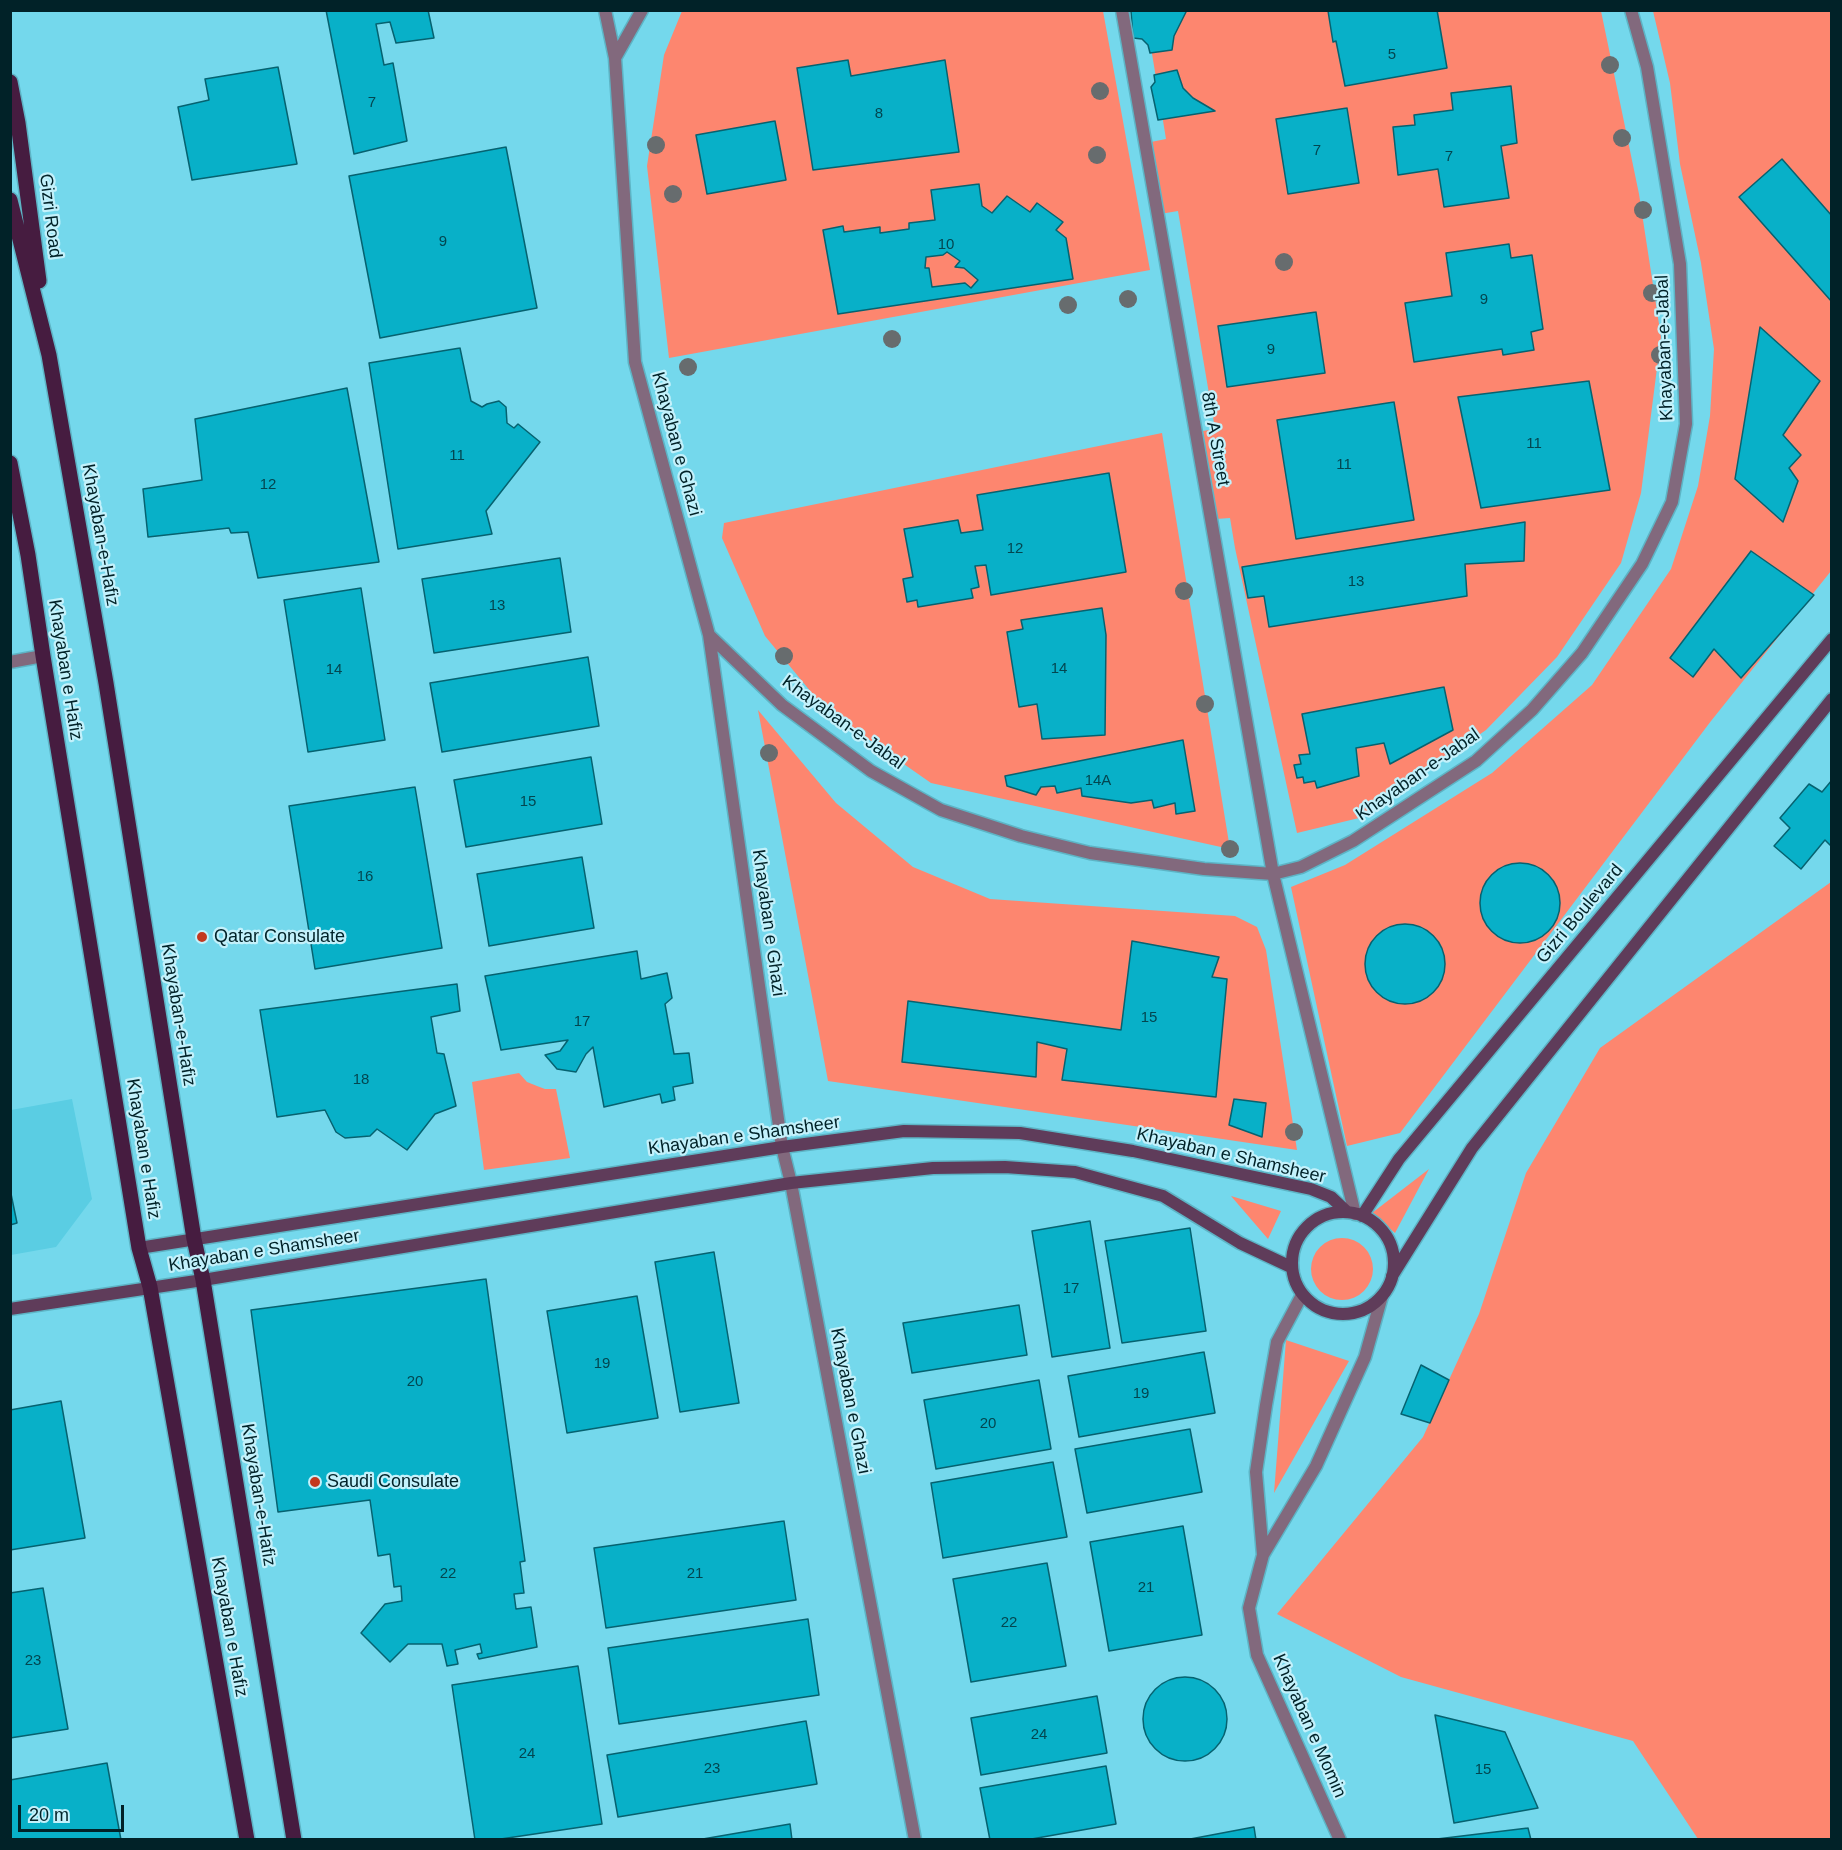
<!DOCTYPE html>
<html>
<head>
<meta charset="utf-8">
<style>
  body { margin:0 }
  #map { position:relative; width:1842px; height:1850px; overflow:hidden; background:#74d8ec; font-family:Arial,sans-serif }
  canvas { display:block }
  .frame { position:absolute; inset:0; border:12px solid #012228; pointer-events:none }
  .scale { position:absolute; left:18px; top:1805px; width:106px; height:27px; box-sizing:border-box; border:3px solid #012228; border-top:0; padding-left:8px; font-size:18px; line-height:21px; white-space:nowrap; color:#012228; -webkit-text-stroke:4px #c3f1fb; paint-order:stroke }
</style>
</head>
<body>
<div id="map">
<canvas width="1842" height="1850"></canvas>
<div class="frame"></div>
<div class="scale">20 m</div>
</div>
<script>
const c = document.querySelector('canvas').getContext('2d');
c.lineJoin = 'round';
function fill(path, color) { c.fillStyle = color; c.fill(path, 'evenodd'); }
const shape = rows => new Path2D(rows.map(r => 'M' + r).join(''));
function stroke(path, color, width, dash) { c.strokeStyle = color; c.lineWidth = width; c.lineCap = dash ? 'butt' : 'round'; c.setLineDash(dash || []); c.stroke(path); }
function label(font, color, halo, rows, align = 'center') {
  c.font = font + ' Arial,sans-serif'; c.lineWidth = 4.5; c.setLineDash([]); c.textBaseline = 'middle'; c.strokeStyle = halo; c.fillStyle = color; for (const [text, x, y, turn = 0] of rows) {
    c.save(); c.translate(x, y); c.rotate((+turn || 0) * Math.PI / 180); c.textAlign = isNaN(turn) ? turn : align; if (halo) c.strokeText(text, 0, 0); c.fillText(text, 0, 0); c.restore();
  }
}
fill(shape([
  [72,1099,92,1199,56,1247,11,1255,11,1110]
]), '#5acde3');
fill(shape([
  [682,11,1103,11,1150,270,669,358,647,166,664,55],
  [1145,11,1601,11,1639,194,1661,337,1641,493,1621,563,1557,657,1486,730,1359,818,1297,833,1235,548,1230,518,1216,519,1203,431,1215,429,1178,211,1160,214,1151,142,1166,139],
  [1653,11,1831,11,1831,571,1711,721,1400,1133,1347,1146,1291,887,1345,865,1492,773,1592,685,1671,569,1698,486,1710,416,1714,349,1701,263,1680,164,1670,83],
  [1162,433,1230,849,931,783,825,709,765,636,722,538,724,523],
  [758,710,836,803,913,867,990,899,1235,916,1257,927,1266,950,1297,1150,828,1081],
  [1831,882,1831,1839,1698,1839,1633,1741,1401,1677,1277,1614,1423,1437,1479,1314,1526,1173,1600,1048],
  [519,1073,527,1082,537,1086,545,1089,556,1089,570,1158,484,1170,472,1082],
  [1429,1169,1395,1233,1372,1213],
  [1231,1196,1281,1211,1268,1239],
  '1311 1269a31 31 0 1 1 62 0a31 31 0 1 1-62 0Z',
  [1286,1340,1349,1361,1274,1493]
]), '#fd866f');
const building = shape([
  [326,10,428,10,434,38,396,43,390,22,376,24,384,65,393,63,407,141,354,154,326,10],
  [1187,10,1174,36,1172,50,1150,53,1148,45,1142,39,1133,38,1131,11,1187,10],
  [1437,10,1447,68,1345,86,1336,41,1333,42,1328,11,1437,10],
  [848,60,851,76,945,60,959,152,813,170,797,68,848,60],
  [278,67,297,164,192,180,178,107,209,100,205,79,278,67],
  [1177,70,1183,88,1193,98,1215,111,1158,120,1151,87,1155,82,1154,75,1177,70],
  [1511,86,1517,143,1501,146,1509,198,1444,207,1438,169,1398,175,1393,127,1415,125,1414,115,1453,110,1451,93,1511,86],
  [1347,108,1359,183,1288,194,1276,119,1347,108],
  [775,121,786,180,707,194,696,135,775,121],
  [506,147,537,308,380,338,349,176,506,147],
  [1782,159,1832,216,1832,302,1739,197,1782,159],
  [979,184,982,206,992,213,1007,196,1030,212,1037,203,1063,222,1056,230,1066,238,1073,279,838,314,823,230,843,226,844,232,880,227,880,233,909,229,909,223,935,220,931,190,979,184],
  [947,252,960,261,955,267,964,268,978,280,971,288,965,283,932,287,929,268,925,268,926,257,943,255,947,252],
  [1509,244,1511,258,1532,255,1543,329,1531,332,1534,350,1503,355,1502,349,1414,362,1405,303,1452,296,1446,253,1509,244],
  [1316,312,1325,373,1227,387,1218,326,1316,312],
  [1760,327,1820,381,1783,435,1801,455,1789,468,1798,481,1783,522,1735,479,1760,327],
  [460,348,471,401,482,407,487,404,499,401,506,407,507,423,514,428,518,424,540,442,486,511,492,534,398,549,369,363,460,348],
  [1589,381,1610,490,1481,508,1458,397,1589,381],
  [347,388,379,562,258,578,248,532,231,533,229,528,148,537,143,489,202,480,195,419,347,388],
  [1394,402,1414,520,1296,539,1277,420,1394,402],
  [1109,473,1126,572,991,595,986,565,975,566,979,587,971,589,973,598,918,607,917,600,907,602,903,579,913,577,904,529,958,520,961,533,983,530,977,495,1109,473],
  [1525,522,1524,561,1465,564,1467,596,1269,627,1264,596,1248,598,1242,567,1525,522],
  [1751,551,1814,595,1741,678,1714,649,1693,677,1670,658,1751,551],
  [560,558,571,632,434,653,422,579,560,558],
  [361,588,385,740,308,752,284,600,361,588],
  [1102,608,1106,635,1105,735,1042,739,1037,704,1019,707,1007,632,1023,629,1021,620,1102,608],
  [588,657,599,726,442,752,430,683,588,657],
  [1444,687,1453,730,1390,764,1384,743,1356,748,1359,776,1317,788,1315,781,1304,783,1303,777,1297,778,1294,765,1301,764,1299,755,1310,754,1302,714,1444,687],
  [1183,740,1195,811,1176,814,1175,803,1154,808,1152,800,1131,803,1082,796,1081,788,1057,793,1055,786,1041,787,1036,795,1007,786,1005,776,1183,740],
  [591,757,602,824,466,847,454,780,591,757],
  [1832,780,1832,847,1825,840,1801,869,1774,846,1790,828,1780,818,1809,784,1822,792,1832,780],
  [415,787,442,948,315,969,289,806,415,787],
  [582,857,594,928,489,946,477,874,582,857],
  '1480 903a40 40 0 1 1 80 0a40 40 0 1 1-80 0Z',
  '1365 964a40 40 0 1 1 80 0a40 40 0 1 1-80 0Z',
  [1132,941,1219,957,1212,977,1227,979,1216,1097,1062,1080,1067,1049,1037,1042,1036,1077,902,1062,908,1001,1121,1030,1132,941],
  [637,951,641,979,667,973,672,998,665,1004,674,1054,689,1053,693,1083,673,1087,675,1100,662,1103,660,1094,604,1107,593,1047,586,1054,576,1072,557,1069,545,1055,560,1051,568,1040,501,1050,485,976,637,951],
  [457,984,460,1011,431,1017,437,1053,444,1054,456,1106,435,1114,407,1150,377,1129,370,1136,345,1138,336,1132,325,1110,277,1117,260,1010,457,984],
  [1234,1099,1266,1103,1262,1137,1229,1125,1234,1099],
  [10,1189,17,1223,10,1225,10,1189],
  [1090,1221,1110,1348,1052,1357,1032,1231,1090,1221],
  [1190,1228,1206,1331,1122,1343,1105,1241,1190,1228],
  [714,1252,739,1403,680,1412,655,1262,714,1252],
  [486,1279,525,1561,520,1562,524,1593,514,1594,516,1609,531,1607,537,1647,479,1659,477,1654,482,1653,480,1644,455,1650,458,1664,447,1666,442,1644,408,1644,390,1662,361,1633,385,1604,402,1601,401,1586,394,1587,390,1554,378,1556,370,1500,278,1512,251,1310,486,1279],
  [637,1296,658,1418,567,1433,547,1311,637,1296],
  [1019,1305,1027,1355,912,1373,903,1323,1019,1305],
  [1204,1352,1215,1413,1079,1437,1068,1376,1204,1352],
  [1421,1365,1449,1380,1430,1423,1401,1414,1421,1365],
  [1039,1380,1051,1449,936,1469,924,1400,1039,1380],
  [61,1401,85,1538,10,1550,10,1410,61,1401],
  [1190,1429,1202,1492,1087,1513,1075,1449,1190,1429],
  [1053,1462,1067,1537,943,1558,931,1483,1053,1462],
  [784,1521,796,1600,606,1628,594,1548,784,1521],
  [1183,1526,1202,1635,1109,1651,1090,1542,1183,1526],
  [1047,1563,1066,1666,971,1682,953,1579,1047,1563],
  [43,1588,68,1729,10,1738,10,1593,43,1588],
  [808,1619,819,1695,619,1724,608,1648,808,1619],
  [578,1666,602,1824,494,1840,475,1840,452,1685,578,1666],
  '1143 1719a42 42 0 1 1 84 0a42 42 0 1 1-84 0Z',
  [1097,1696,1107,1753,981,1775,971,1718,1097,1696],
  [1435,1715,1505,1732,1538,1808,1454,1823,1435,1715],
  [806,1721,817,1784,618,1817,607,1755,806,1721],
  [107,1763,121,1840,10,1840,10,1780,107,1763],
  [1106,1766,1116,1824,1026,1840,990,1840,980,1788,1106,1766],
  [790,1824,792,1840,697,1840,790,1824],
  [1254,1827,1256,1840,1185,1840,1254,1827],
  [1528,1828,1531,1840,1437,1839,1528,1828]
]);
fill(building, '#08b0c8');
stroke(building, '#066270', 1.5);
const minor = shape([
  [605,10,615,58,635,362,709,635,782,1147,791,1183,915,1840],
  [1122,10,1273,874,1355,1214],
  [615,58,642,10],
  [709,635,782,705,871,771,941,810,1021,836,1090,853,1204,869,1273,874,1301,867,1353,841,1476,761,1532,710,1582,653,1642,564,1672,502,1686,424,1680,264,1647,67,1631,10],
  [1263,1555,1256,1472,1266,1405,1277,1342,1302,1295],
  [1340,1840,1257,1655,1249,1608,1263,1555,1316,1466,1365,1357,1382,1296]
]);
const tertiary = shape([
  [10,662,43,656]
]);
const secondary = shape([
  '1292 1263a51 51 0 1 1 102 0a51 51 0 1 1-102 0Z',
  [1362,1216,1399,1159,1832,639],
  [139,1248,782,1147,904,1131,1020,1133,1133,1151,1311,1189,1331,1197,1347,1212],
  [1392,1276,1472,1148,1832,699],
  [10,1309,203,1280,791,1183,933,1168,1005,1167,1075,1172,1163,1196,1240,1243,1291,1267]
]);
const primary = shape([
  [10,82,18,123,39,281],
  [10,200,49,355,106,683,194,1239,203,1280,294,1840],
  [10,463,28,555,43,656,139,1248,150,1287,247,1840]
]);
stroke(minor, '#5db4c5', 15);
stroke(tertiary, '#5db4c5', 15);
stroke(secondary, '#5db4c5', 15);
stroke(primary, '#5db4c5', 18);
stroke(minor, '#82697d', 12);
stroke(tertiary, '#82697d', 12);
stroke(secondary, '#5f3c5a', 12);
stroke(primary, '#461c40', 15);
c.fillStyle = '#676c6e';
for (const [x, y] of [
  [1610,65],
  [1100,91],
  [1622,138],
  [656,145],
  [1097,155],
  [673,194],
  [1643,210],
  [1284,262],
  [1652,293],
  [1128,299],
  [1068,305],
  [892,339],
  [1660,355],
  [688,367],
  [1184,591],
  [784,656],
  [1205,704],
  [769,753],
  [1230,849],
  [1294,1132]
]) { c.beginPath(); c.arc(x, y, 9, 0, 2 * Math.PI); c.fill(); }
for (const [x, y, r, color] of [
  [202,937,6,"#c3381f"],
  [315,1482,6,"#c3381f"]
]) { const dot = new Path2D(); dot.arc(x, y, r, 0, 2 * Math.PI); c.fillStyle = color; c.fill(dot); stroke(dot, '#c3f1fb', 2); }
label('15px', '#034650', null, [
  ["5",1392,55],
  ["7",372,103],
  ["8",879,114],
  ["7",1317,151],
  ["7",1449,157],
  ["9",443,242],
  ["10",946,245],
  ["9",1484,300],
  ["9",1271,350],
  ["11",1534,444],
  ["11",457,456],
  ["11",1344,465],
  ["12",268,485],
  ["12",1015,549],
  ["13",1356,582],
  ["13",497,606],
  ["14",1059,669],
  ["14",334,670],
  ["14A",1098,781],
  ["15",528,802],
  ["16",365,877],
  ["15",1149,1018],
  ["17",582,1022],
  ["18",361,1080],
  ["17",1071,1289],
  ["19",602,1364],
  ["20",415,1382],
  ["19",1141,1394],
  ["20",988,1424],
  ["22",448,1574],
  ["21",695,1574],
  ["21",1146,1588],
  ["22",1009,1623],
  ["23",33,1661],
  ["24",1039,1735],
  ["24",527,1754],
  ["23",712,1769],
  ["15",1483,1770]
]);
label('18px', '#012228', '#c3f1fb', [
  ["Gizri Road",50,216,83],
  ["Khayaban-e-Jabal",1665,348,-92],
  ["8th A Street",1215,439,80],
  ["Khayaban e Ghazi",676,444,75],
  ["Khayaban-e-Hafiz",100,535,80],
  ["Khayaban e Hafiz",65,670,81],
  ["Khayaban-e-Jabal",843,723,36],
  ["Khayaban-e-Jabal",1418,775,-35],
  ["Gizri Boulevard",1580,914,-50],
  ["Khayaban e Ghazi",768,923,82],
  ["Khayaban-e-Hafiz",178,1015,81],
  ["Khayaban e Shamsheer",744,1136,-8],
  ["Khayaban e Hafiz",143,1149,81],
  ["Khayaban e Shamsheer",1231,1156,13],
  ["Khayaban e Shamsheer",264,1251,-9],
  ["Khayaban e Ghazi",850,1401,79],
  ["Khayaban-e-Hafiz",258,1495,81],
  ["Khayaban e Hafiz",229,1627,80],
  ["Khayaban e Momin",1309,1726,66]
]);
label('18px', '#012228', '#c3f1fb', [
  ["Qatar Consulate",214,937],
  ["Saudi Consulate",327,1482]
], 'left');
</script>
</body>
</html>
